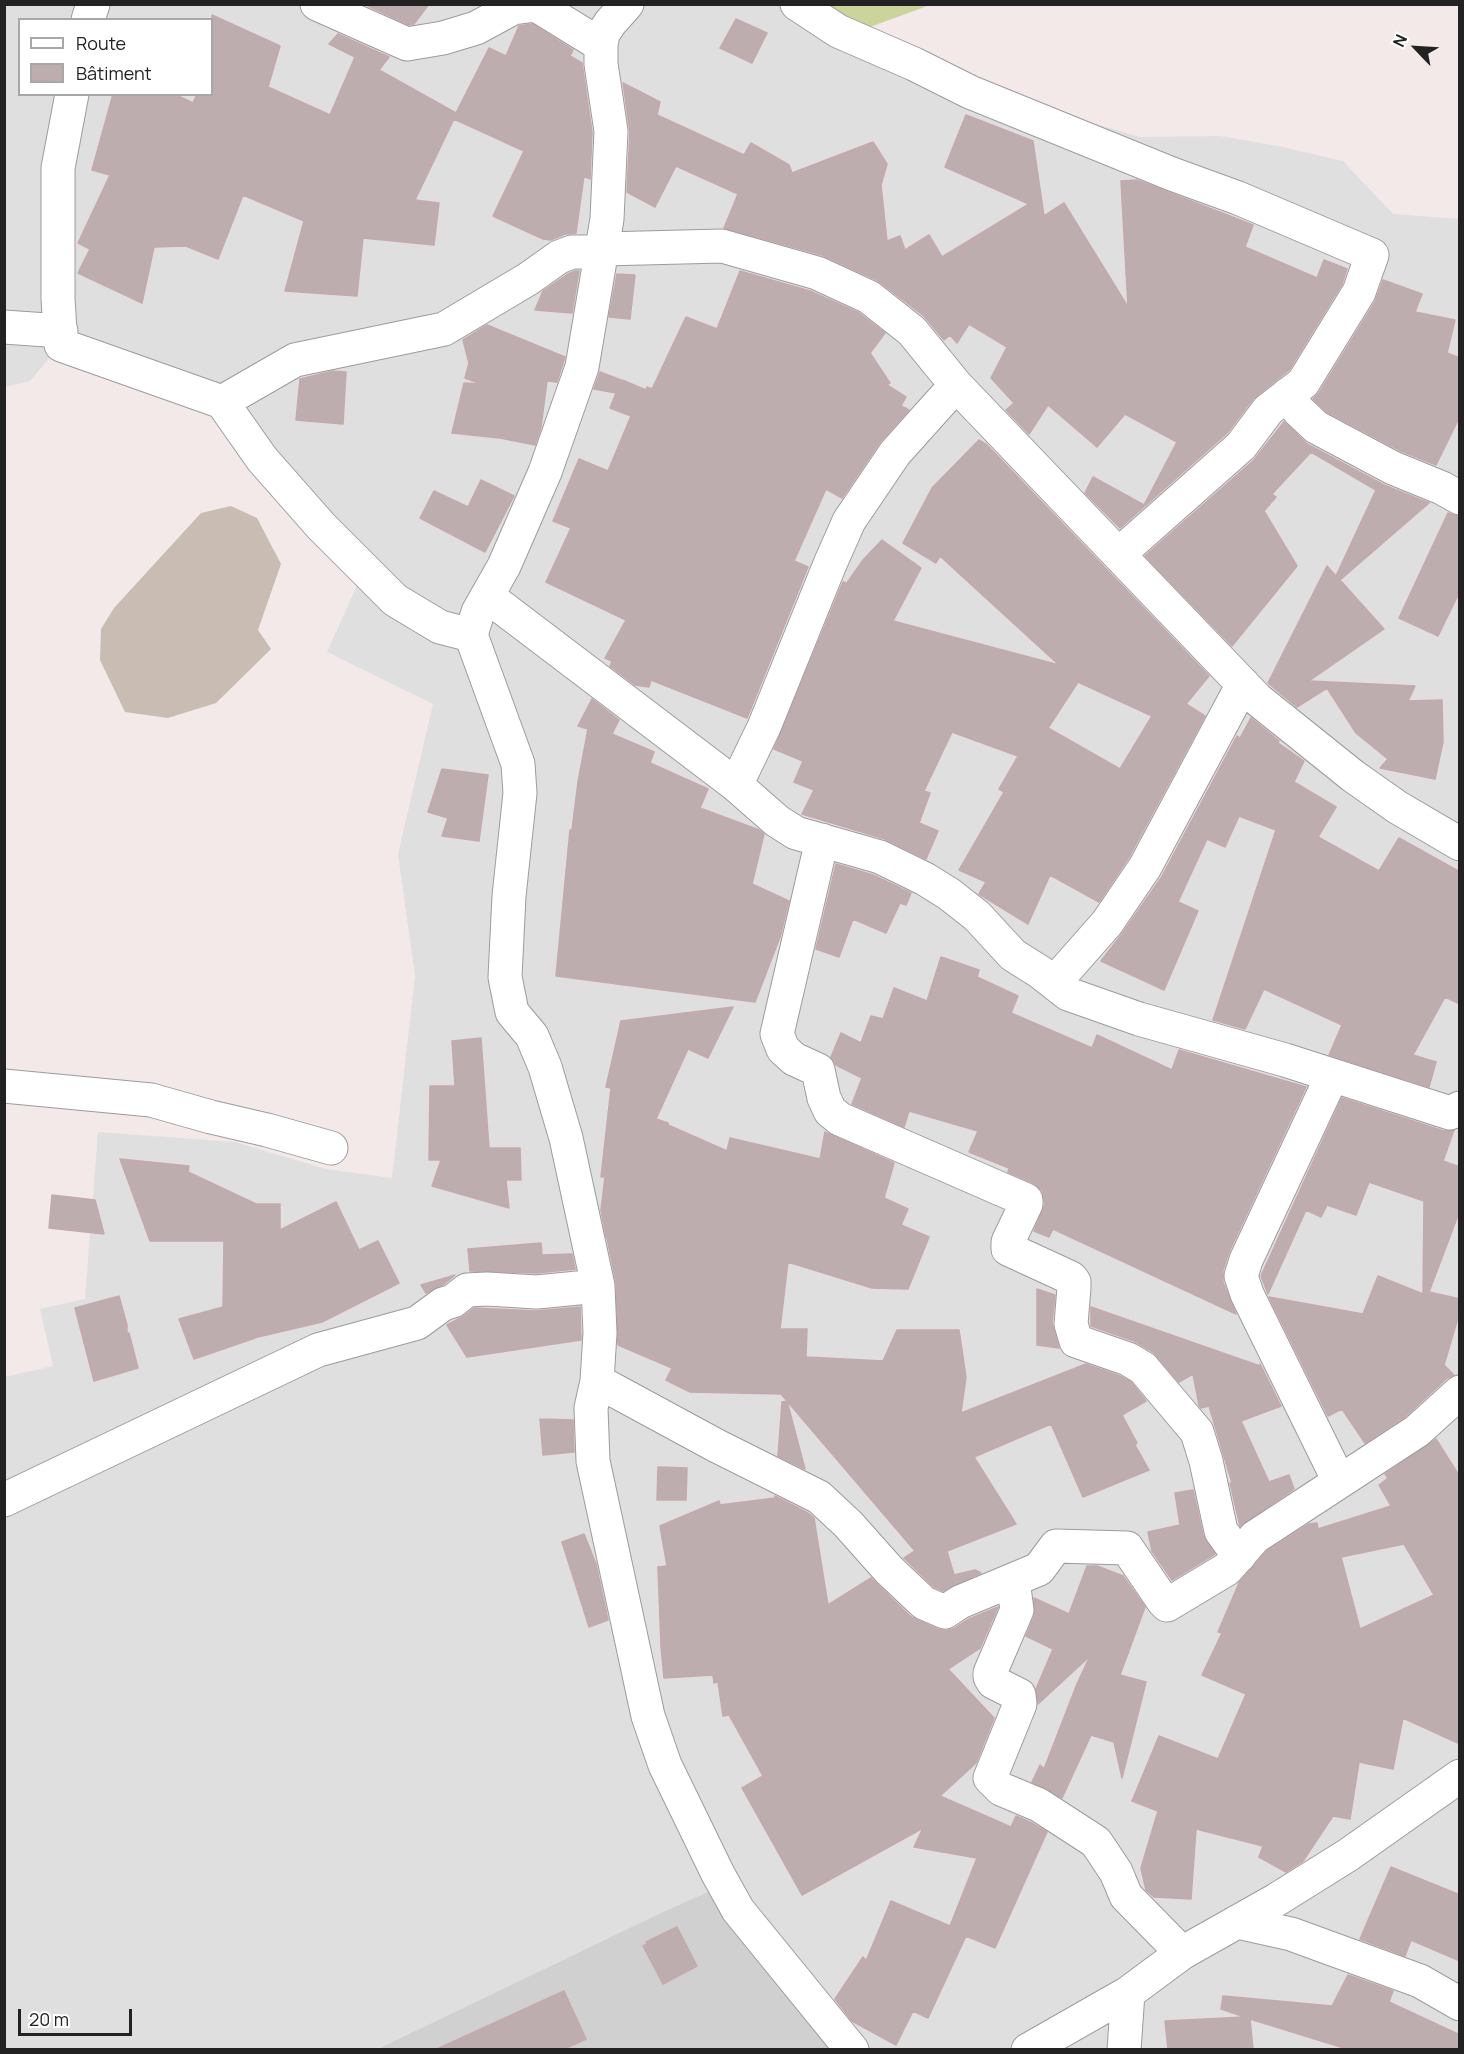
<!DOCTYPE html>
<html>
<head>
<meta charset="utf-8">
<style>
  body { margin:0 }
  #map { position:relative; width:1464px; height:2054px; overflow:hidden; background:#f2e9e8; font-family:Manrope,sans-serif }
  canvas { display:block }
  .frame { position:absolute; inset:0; border:6px solid #222; pointer-events:none }
  .legend { position:absolute; left:18px; top:18px; width:195px; height:78px; box-sizing:border-box; background:#fff; border:2px solid #a7a7a7; margin:0; padding:8px 10px; list-style:none; font-size:18px; color:#222 }
  .legend li { display:flex; align-items:center; gap:12px; height:30px }
  .legend b { width:30px; border:2px solid #a7a7a7 }
  .north { position:absolute; left:1386px; top:18px; width:60px; height:60px; -webkit-text-stroke:4px #fff; paint-order:stroke; rotate:295deg; font-size:16px; font-weight:700; line-height:24px; text-align:center; color:#222 }
  .north::after { content:''; display:block; margin:auto; width:21px; height:27px; background:#222; clip-path:polygon(50% 0,100% 100%,50% 72%,0 100%) }
  .scale { position:absolute; left:18px; top:2009px; width:114px; height:27px; box-sizing:border-box; border:3px solid #222; border-top:0; padding-left:8px; font-size:18px; line-height:21px; white-space:nowrap; color:#222; -webkit-text-stroke:4px #fff; paint-order:stroke }
</style>
</head>
<body>
<div id="map">
<canvas width="1464" height="2054"></canvas>
<div class="frame"></div>
<ul class="legend">
<li><b style="height:8px;background:#fff"></b>Route</li>
<li><b style="height:16px;background:#bdadaf"></b>Bâtiment</li>
</ul>
<div class="north">N</div>
<div class="scale">20 m</div>
</div>
<script>
const c = document.querySelector('canvas').getContext('2d');
c.lineJoin = 'round';
function fill(path, color) { c.fillStyle = color; c.fill(path, 'evenodd'); }
const shape = rows => new Path2D(rows.map(r => 'M' + r).join(''));
function stroke(path, color, width, dash) { c.strokeStyle = color; c.lineWidth = width; c.lineCap = dash ? 'butt' : 'round'; c.setLineDash(dash || []); c.stroke(path); }
fill(shape([
  [5,5,781,5,1065,115,1140,137,1220,136,1278,146,1343,161,1393,214,1459,219,1459,2049,5,2049,4,1377,53,1366,40,1309,85,1299,98,1132,235,1142,326,1169,392,1178,415,976,398,854,433,704,327,652,364,570,222,402,56,350,30,381,5,387],
  [20,20,212,20,212,94,20,94]
]), '#e0dfdf');
fill(shape([
  [715,1889,846,2050,376,2050,661,1913]
]), '#d0d0d0');
fill(shape([
  [231,506,257,518,281,564,258,630,271,649,216,703,168,718,125,712,100,660,101,629,114,608,201,513]
]), '#c8bcb3');
fill(shape([
  [781,5,930,5,840,38]
]), '#cbd49b');
const building = shape([
  [364,4,429,4,414,24,409,25,364,4],
  [212,15,280,46,268,87,330,115,355,57,329,44,338,34,389,57,379,70,456,113,489,48,506,56,519,26,532,24,573,50,570,56,582,63,592,132,590,179,584,176,576,233,565,234,551,240,543,239,493,216,524,151,454,119,415,200,439,203,434,245,363,238,357,296,285,291,304,221,243,195,218,259,186,246,154,247,142,303,78,273,90,249,78,243,110,175,92,170,113,94,174,94,193,103,197,94,212,94,212,15],
  [736,19,767,33,752,63,720,48,736,19],
  [623,83,660,102,657,115,744,155,751,143,789,165,792,173,873,142,887,164,881,185,887,241,900,236,905,250,929,235,942,257,1029,204,945,167,966,115,1033,141,1044,216,1064,203,1128,307,1121,181,1137,180,1253,225,1245,247,1317,278,1324,260,1347,269,1342,284,1289,370,1253,399,1227,433,1120,528,1085,493,1093,477,1144,505,1177,442,1125,414,1097,447,1048,405,1029,434,1006,410,1014,403,991,378,1007,347,969,324,957,343,950,335,944,340,924,316,877,280,822,255,724,228,738,194,676,166,655,207,627,192,630,132,623,83],
  [575,271,579,271,572,313,535,310,543,291,568,274,575,271],
  [740,271,810,291,859,313,885,333,870,353,890,383,887,385,906,397,901,406,909,410,880,442,842,498,826,489,794,561,808,567,747,718,651,680,649,687,635,685,610,666,612,661,605,658,626,620,546,582,571,528,553,521,579,459,608,471,631,416,610,408,616,393,594,389,600,372,621,380,620,384,622,380,646,390,647,387,652,389,686,317,717,329,740,271],
  [617,274,635,275,630,319,609,317,617,274],
  [1383,280,1422,294,1415,312,1455,320,1447,353,1460,358,1460,416,1436,465,1401,451,1327,412,1313,399,1319,393,1375,302,1383,280],
  [487,325,565,357,557,382,547,381,541,427,535,445,500,438,452,433,464,383,481,384,465,378,469,363,463,340,487,325],
  [333,371,346,372,343,424,296,420,300,379,333,371],
  [1284,422,1307,444,1384,485,1429,503,1340,580,1384,629,1309,681,1415,686,1408,701,1442,700,1443,742,1435,779,1380,768,1388,759,1356,733,1327,688,1297,707,1268,683,1327,566,1336,576,1376,490,1311,452,1272,494,1276,497,1264,511,1297,566,1232,646,1145,556,1254,460,1284,422],
  [979,440,987,445,1209,676,1186,704,1205,716,1129,857,1099,902,1050,875,1028,924,979,894,986,882,959,870,1004,792,999,789,1018,756,952,732,924,791,930,793,919,823,938,831,926,859,885,839,802,814,814,790,794,782,803,761,774,749,843,582,847,583,863,560,882,540,921,568,893,621,1059,665,940,556,936,563,903,543,932,488,979,440],
  [1078,682,1152,716,1120,769,1048,728,1078,682],
  [481,480,514,496,485,552,420,518,434,491,468,507,481,480],
  [1448,513,1460,517,1460,591,1438,636,1399,618,1448,513],
  [592,699,619,720,612,734,654,752,650,763,708,789,700,808,759,830,764,834,752,884,789,901,780,937,755,1002,556,976,570,830,572,830,578,782,588,729,578,726,592,699],
  [1251,718,1279,741,1278,743,1304,761,1294,782,1336,807,1318,837,1379,871,1399,838,1460,872,1460,1004,1445,997,1413,1055,1436,1062,1429,1087,1329,1055,1342,1025,1264,989,1245,1029,1213,1020,1276,830,1239,816,1225,847,1207,839,1178,902,1198,911,1164,990,1101,961,1122,934,1161,878,1237,736,1240,738,1251,718],
  [442,769,488,775,479,841,442,836,448,818,428,812,442,769],
  [836,864,873,875,911,893,906,905,900,903,886,933,853,919,839,957,816,949,836,864],
  [941,957,979,970,977,977,1018,996,1011,1013,1092,1048,1097,1035,1172,1070,1179,1050,1306,1087,1229,1252,1223,1270,1223,1282,1236,1314,1053,1229,1049,1237,1034,1231,1045,1204,1042,1190,1033,1183,1008,1172,1009,1168,969,1152,978,1131,909,1111,904,1127,852,1104,862,1078,836,1065,831,1057,841,1033,861,1043,871,1016,883,1019,894,988,927,1001,941,957],
  [733,1007,708,1058,688,1049,656,1119,668,1123,668,1125,727,1151,730,1138,820,1159,825,1132,827,1133,894,1163,884,1198,908,1209,901,1225,929,1237,908,1289,872,1288,788,1262,780,1329,807,1329,806,1357,883,1361,897,1330,959,1330,966,1377,961,1413,1086,1364,1120,1376,1131,1382,1146,1401,1122,1415,1137,1443,1135,1445,1149,1470,1083,1497,1051,1424,974,1457,1016,1524,947,1551,954,1575,975,1570,981,1573,943,1591,934,1587,904,1558,915,1551,781,1394,690,1392,666,1380,672,1368,618,1345,616,1282,607,1238,610,1238,606,1237,601,1210,605,1177,601,1177,611,1088,606,1087,621,1021,733,1007],
  [481,1038,489,1148,520,1148,521,1180,506,1180,509,1208,432,1186,441,1160,429,1160,430,1086,455,1086,452,1041,481,1038],
  [1342,1098,1444,1131,1454,1130,1443,1161,1460,1167,1460,1210,1429,1292,1460,1299,1460,1311,1444,1365,1454,1375,1447,1378,1406,1416,1365,1443,1342,1409,1328,1416,1269,1297,1363,1314,1378,1276,1423,1294,1424,1201,1369,1182,1356,1215,1327,1205,1321,1217,1306,1210,1268,1294,1261,1276,1342,1098],
  [120,1159,189,1166,188,1172,256,1204,280,1204,280,1230,336,1202,359,1250,378,1241,399,1283,322,1322,258,1337,194,1359,179,1319,223,1307,224,1241,150,1241,120,1159],
  [52,1195,95,1200,104,1234,49,1228,52,1195],
  [541,1243,542,1255,572,1254,575,1269,537,1273,470,1271,468,1249,541,1243],
  [455,1275,444,1284,426,1293,421,1285,455,1275],
  [1037,1289,1055,1295,1052,1323,1059,1348,1037,1345,1037,1289],
  [119,1296,127,1325,127,1334,129,1333,138,1368,94,1381,75,1308,119,1296],
  [580,1307,581,1340,467,1357,447,1325,464,1316,474,1308,536,1311,580,1307],
  [1091,1307,1260,1366,1260,1364,1281,1406,1241,1421,1269,1482,1289,1475,1294,1489,1240,1526,1230,1483,1232,1483,1209,1406,1201,1408,1199,1405,1193,1374,1179,1382,1153,1352,1134,1341,1091,1326,1091,1307],
  [787,1401,805,1469,778,1456,782,1402,787,1401],
  [540,1419,573,1420,574,1452,543,1455,540,1419],
  [1436,1439,1460,1477,1460,1744,1403,1718,1393,1769,1359,1762,1350,1819,1333,1816,1303,1861,1286,1872,1259,1857,1263,1846,1196,1829,1191,1899,1154,1897,1146,1890,1141,1868,1158,1811,1132,1801,1159,1736,1218,1759,1246,1694,1202,1675,1222,1633,1218,1632,1239,1583,1267,1551,1309,1524,1317,1523,1318,1529,1391,1506,1379,1485,1388,1478,1385,1474,1436,1439],
  [1404,1544,1434,1595,1360,1629,1341,1557,1404,1544],
  [658,1467,687,1468,686,1500,657,1500,658,1467],
  [1193,1490,1203,1535,1215,1554,1172,1580,1152,1551,1148,1532,1180,1525,1175,1493,1193,1490],
  [775,1496,808,1513,814,1518,828,1605,871,1578,911,1617,938,1629,946,1631,955,1628,969,1619,998,1607,980,1648,948,1669,994,1718,976,1763,940,1796,1011,1827,1016,1816,1030,1822,1047,1832,995,1948,966,1936,928,2018,913,2011,896,2045,852,2021,835,1999,863,1957,866,1961,891,1901,950,1926,977,1858,914,1847,923,1828,802,1895,742,1788,763,1776,729,1715,723,1716,718,1682,714,1683,713,1675,664,1678,661,1646,658,1567,667,1566,660,1526,719,1501,720,1505,775,1498,775,1496],
  [584,1534,596,1564,608,1620,589,1627,562,1542,584,1534],
  [1087,1566,1097,1566,1123,1576,1145,1607,1120,1675,1146,1682,1122,1778,1114,1742,1091,1735,1062,1798,1032,1782,1040,1765,1044,1769,1077,1684,1090,1656,1038,1704,1036,1689,1053,1649,1026,1636,1034,1617,1034,1598,1069,1614,1087,1566],
  [1391,1867,1460,1895,1460,1961,1411,1940,1405,1956,1360,1939,1391,1867],
  [677,1927,697,1966,663,1984,643,1946,647,1944,646,1942,677,1927],
  [1348,1975,1393,1991,1389,2002,1460,2035,1460,2049,1347,2049,1250,2019,1253,2049,1168,2049,1165,2021,1245,2017,1221,2009,1223,1996,1332,2006,1348,1975],
  [564,1991,586,2039,564,2049,437,2049,564,1991]
]);
fill(building, '#bdadaf');
stroke(building, '#c5a9ac', 1.5);
const street = shape([
  [317,4,407,44,443,38,476,28,513,8,536,5,601,45],
  [627,4,610,23,603,34,601,45,601,64,611,131,607,219,582,367,545,472,504,566,478,612,471,635,518,764,520,793,509,896,505,977,512,1012,532,1036,545,1067,566,1138,598,1286,600,1333,597,1381,591,1408,593,1461,648,1716,665,1765,718,1874,738,1910,852,2050],
  [797,4,838,31,914,64,970,92,1172,174,1238,198,1372,255,1359,292,1303,383,1268,410,1241,446,1119,554],
  [88,20,93,4],
  [72,94,58,168,58,299,61,345,222,402,262,459,321,526,395,600,440,627,471,635],
  [603,249,722,246,817,273,869,297,912,331,956,385,1257,699,1353,776,1397,807,1460,844],
  [4,327,61,331],
  [1287,395,1299,411,1316,427,1393,468,1442,488,1460,498],
  [222,402,295,360,444,329,528,279,559,257,572,252,603,252],
  [487,596,736,785,777,821,796,833,880,857,925,879,949,894,977,916,1013,955,1040,972,1068,994,1139,1019,1285,1060,1450,1113,1460,1108],
  [736,785,764,727,830,564,849,521,895,453,956,385],
  [822,840,777,1034,783,1049,794,1059,818,1070,824,1098,830,1111,840,1119,1026,1200,1026,1204,1008,1242,1008,1249,1071,1278,1074,1282,1074,1288,1071,1324,1076,1341,1128,1359,1143,1368,1197,1432,1206,1461,1221,1531,1239,1556],
  [1054,983,1107,923,1145,867,1243,684],
  [1332,1076,1246,1260,1241,1276,1247,1294,1339,1481],
  [4,1086,151,1100,211,1117,267,1130,331,1148],
  [597,1381,717,1446,819,1497,848,1524,889,1570,924,1603,945,1612,960,1602,1039,1569,1056,1546,1127,1548,1163,1601,1167,1605,1227,1569,1255,1537,1417,1431,1460,1392],
  [4,1500,318,1350,417,1323,443,1304,453,1301,467,1290,487,1289,537,1292,598,1286],
  [1013,1581,1017,1610,990,1673,990,1677,993,1682,1019,1695,1020,1704,990,1778,1001,1789,1039,1805,1096,1842,1116,1872,1126,1896,1182,1953],
  [1237,1922,1291,1934,1420,1981,1460,2004],
  [1028,2050,1128,1993,1182,1953,1276,1900,1348,1855,1460,1776],
  [1124,2050,1128,1993]
]);
stroke(street, '#9c9c9c', 35);
stroke(street, '#fff', 33);
</script>
</body>
</html>
